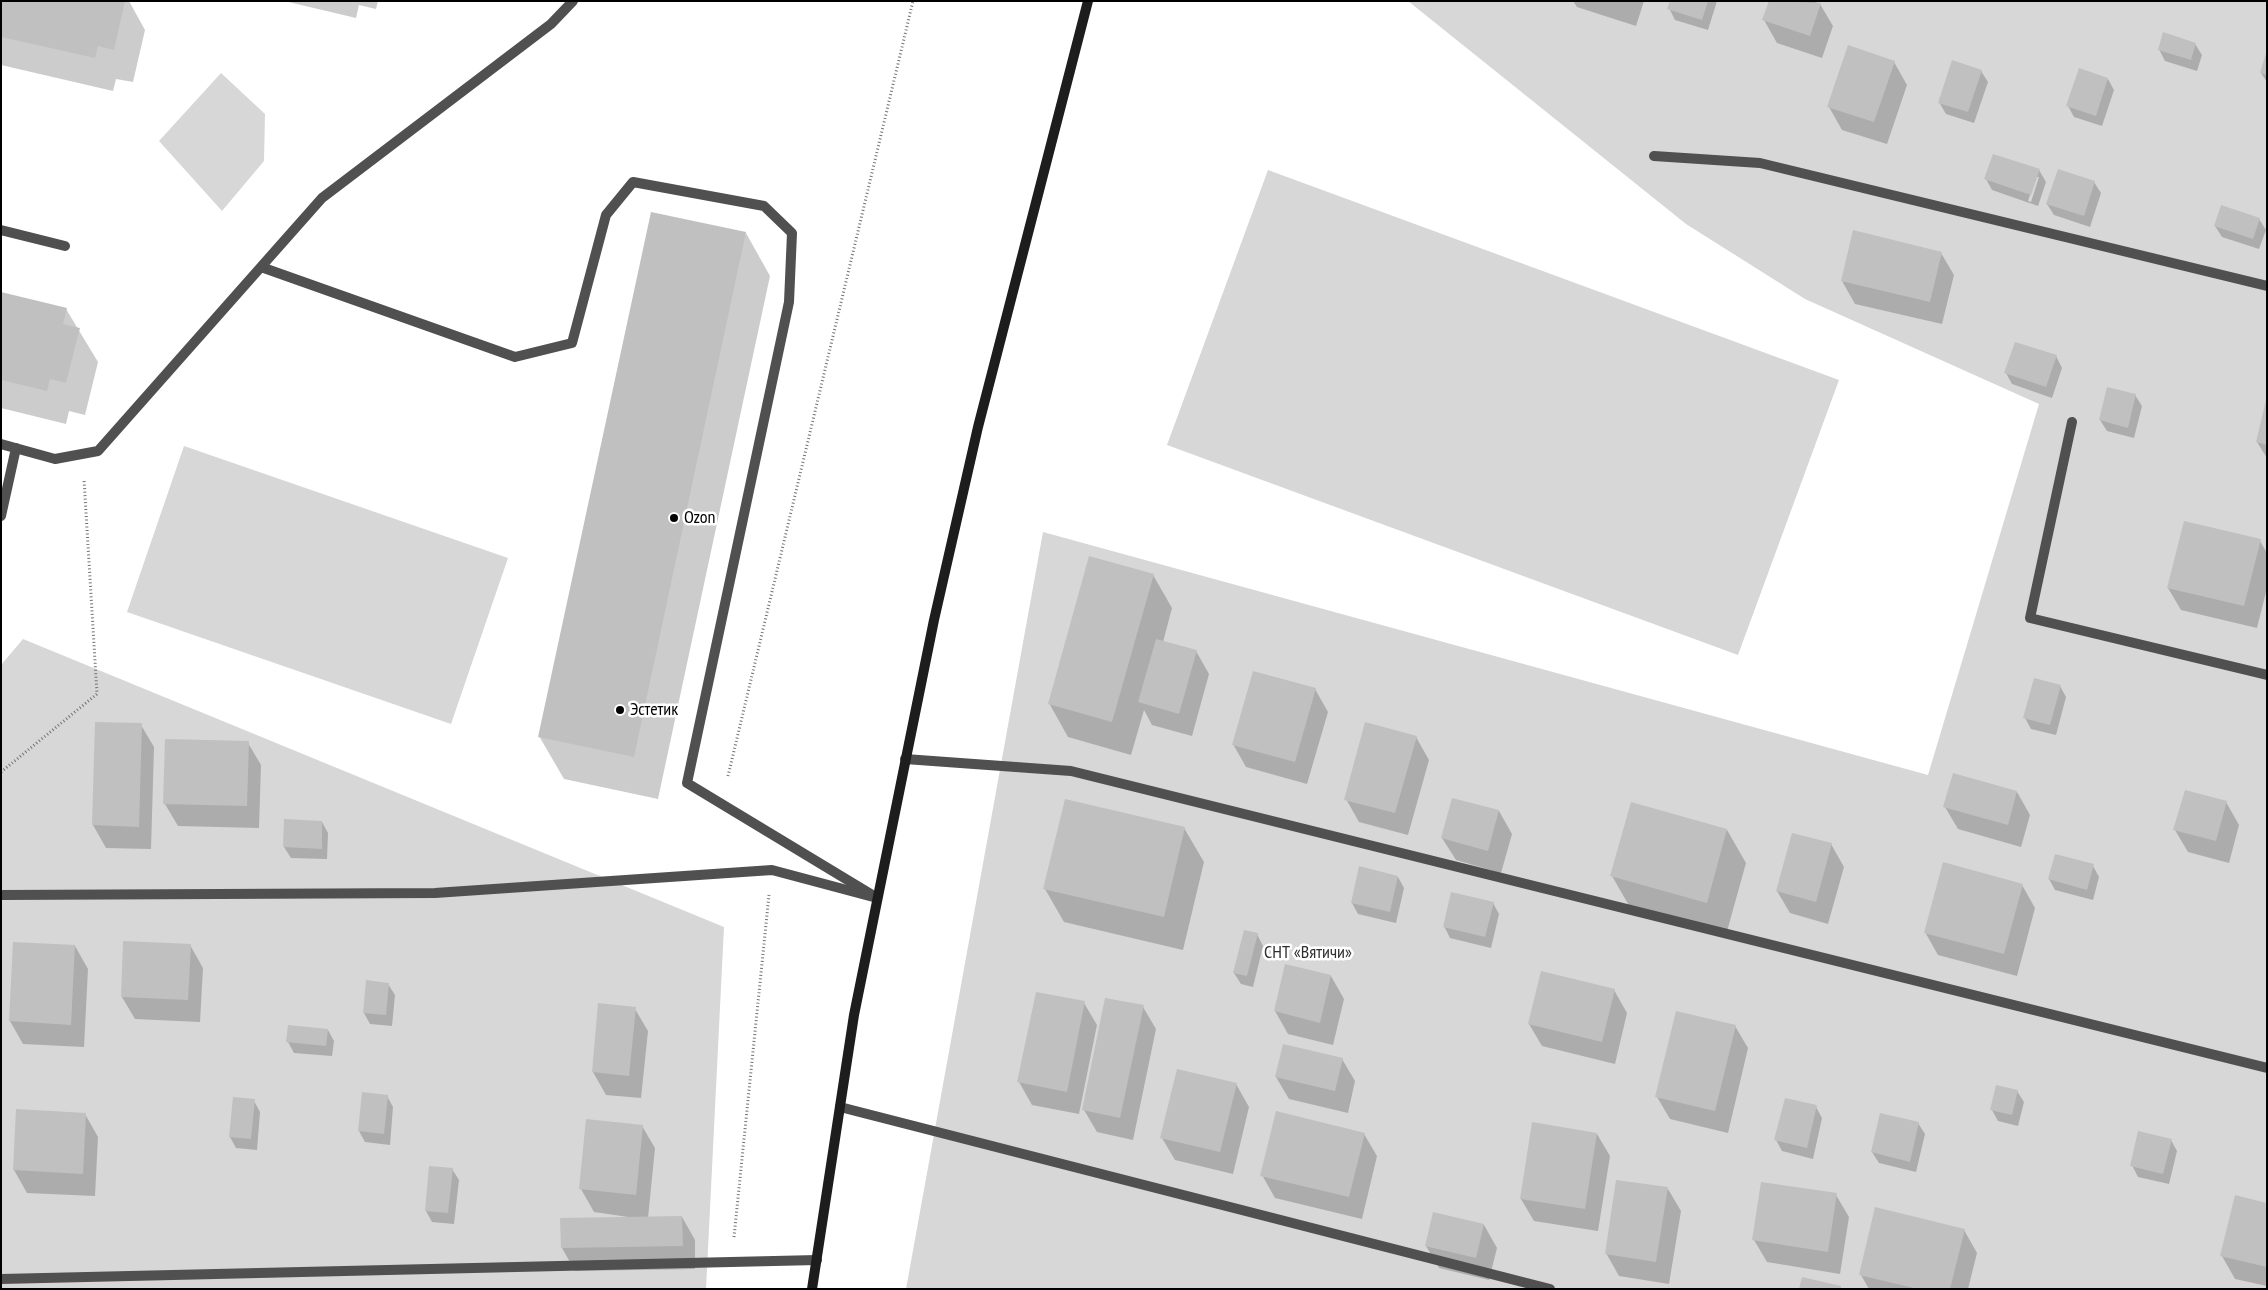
<!DOCTYPE html>
<html>
<head>
<meta charset="utf-8">
<style>
  body { margin:0 }
  #map { position:relative; width:2268px; height:1290px; overflow:hidden; background:#fff; font-family:"PT Sans Narrow",sans-serif }
  canvas { display:block }
  .frame { position:absolute; inset:0; border:2px solid #000; pointer-events:none }
</style>
</head>
<body>
<div id="map">
<canvas width="2268" height="1290"></canvas>
<div class="frame"></div>
</div>
<script>
const c = document.querySelector('canvas').getContext('2d');
c.lineJoin = 'round';
function fill(path, color) { c.fillStyle = color; c.fill(path, 'evenodd'); }
const shape = rows => new Path2D(rows.map(r => 'M' + r).join(''));
function stroke(path, color, width, dash) { c.strokeStyle = color; c.lineWidth = width; c.lineCap = dash ? 'butt' : 'round'; c.setLineDash(dash || []); c.stroke(path); }
function label(font, color, halo, rows, align = 'center') {
  c.font = font + ' "PT Sans Narrow",sans-serif'; c.lineWidth = 5; c.setLineDash([]); c.textBaseline = 'middle'; c.strokeStyle = halo; c.fillStyle = color; for (const [text, x, y, turn = 0] of rows) {
    c.save(); c.translate(x, y); c.rotate((+turn || 0) * Math.PI / 180); c.textAlign = isNaN(turn) ? turn : align; if (halo) c.strokeText(text, 0, 0); c.fillText(text, 0, 0); c.restore();
  }
}
fill(shape([
  [1408,1,2267,1,2267,1289,906,1289,1043,532,1928,775,2039,404,1805,299,1686,224],
  [221,73,265,114,264,161,222,211,159,141],
  [1268,170,1839,380,1738,655,1167,445],
  [184,446,508,558,451,724,127,612],
  [23,639,724,927,706,1289,1,1289,1,665]
]), '#d7d7d7');
fill(shape([
  [1,1,129,1,145,30,133,82,116,79,113,91,1,65],
  [284,1,378,1,376,9,359,5,356,18],
  [1573,1,1644,1,1636,26,1577,7],
  [1671,1,1717,1,1708,30,1675,20,1669,8],
  [1770,1,1813,1,1820,4,1833,26,1822,58,1777,43,1764,20],
  [2195,44,2202,55,2197,71,2165,61,2159,49],
  [2267,56,2267,82,2261,73],
  [1894,62,1907,85,1887,144,1842,130,1829,107],
  [1981,71,1988,82,1974,123,1946,114,1939,102],
  [2108,79,2114,90,2102,126,2074,117,2068,106],
  [2039,170,2046,182,2038,206,1992,190,1986,179],
  [2036,177,2039,177,2031,202,2028,201],
  [2094,182,2101,193,2090,227,2054,215,2047,204],
  [2259,219,2266,230,2259,249,2222,237,2215,226],
  [746,233,770,276,658,799,564,779,539,736],
  [1941,253,1954,275,1942,324,1855,304,1842,281],
  [1,293,66,309,98,362,85,415,69,411,66,424,1,408],
  [2056,356,2062,368,2052,398,2012,384,2006,373],
  [2135,395,2142,406,2134,438,2107,431,2100,420],
  [2267,402,2267,458,2257,442],
  [2260,541,2267,553,2267,588,2257,628,2181,610,2168,588],
  [1153,575,1172,608,1163,642,1196,651,1209,674,1192,736,1152,725,1144,710,1131,755,1068,737,1049,703],
  [2060,686,2066,697,2056,735,2031,729,2025,718],
  [1315,689,1328,712,1307,784,1246,767,1233,744],
  [96,723,141,725,154,747,151,849,106,848,93,825],
  [1416,737,1429,760,1408,835,1359,822,1346,799],
  [248,743,261,765,259,828,178,826,165,804],
  [2017,792,2030,815,2021,847,1958,829,1945,807],
  [2226,802,2239,825,2229,863,2188,852,2175,830],
  [1499,811,1512,834,1501,873,1456,860,1442,838],
  [322,822,328,833,327,859,291,858,284,847],
  [1184,828,1204,862,1183,950,1064,922,1045,889],
  [1727,830,1746,863,1726,935,1631,909,1612,876],
  [1831,844,1844,867,1828,924,1790,913,1777,891],
  [2093,866,2099,877,2093,900,2055,890,2049,879],
  [1398,877,1404,888,1396,923,1358,914,1352,903],
  [2022,885,2035,908,2017,976,1938,955,1925,932],
  [1493,903,1499,914,1491,948,1450,938,1444,926],
  [1257,934,1263,946,1253,987,1241,984,1234,973],
  [190,945,203,968,200,1022,135,1019,122,997],
  [75,946,88,969,84,1047,23,1044,10,1021],
  [1331,976,1344,999,1333,1045,1288,1034,1275,1011],
  [367,982,388,984,395,995,392,1026,370,1024,364,1013],
  [1614,990,1627,1013,1615,1064,1542,1046,1529,1024],
  [1084,1003,1097,1025,1079,1114,1032,1105,1019,1082],
  [1143,1007,1156,1029,1133,1140,1097,1132,1084,1110],
  [635,1009,648,1031,641,1098,606,1095,593,1072],
  [1735,1026,1748,1048,1728,1133,1670,1119,1657,1097],
  [328,1030,334,1041,332,1056,294,1053,288,1042],
  [1342,1059,1355,1081,1348,1113,1289,1099,1276,1077],
  [1236,1084,1249,1107,1233,1174,1175,1160,1162,1138],
  [2017,1091,2024,1102,2018,1126,1998,1121,1992,1110],
  [387,1096,393,1107,390,1145,365,1142,359,1131],
  [254,1101,260,1112,257,1150,236,1148,230,1137],
  [1816,1107,1822,1118,1813,1159,1782,1151,1776,1140],
  [85,1114,98,1137,95,1196,27,1193,14,1170],
  [588,1121,642,1126,655,1148,648,1218,682,1217,695,1240,695,1269,575,1271,562,1248,561,1219,635,1218,594,1212,581,1189],
  [1918,1123,1925,1134,1916,1172,1879,1163,1872,1152],
  [1364,1134,1377,1156,1362,1219,1275,1198,1262,1175],
  [1597,1134,1610,1156,1598,1231,1534,1221,1521,1199],
  [2171,1140,2177,1151,2169,1184,2138,1177,2132,1165],
  [452,1169,459,1180,454,1224,432,1222,426,1211],
  [1668,1189,1681,1211,1669,1284,1619,1276,1606,1253],
  [1836,1195,1849,1217,1840,1274,1767,1262,1754,1240],
  [2267,1204,2267,1286,2235,1279,2222,1256],
  [1484,1225,1497,1248,1489,1280,1439,1268,1426,1246],
  [1964,1230,1977,1253,1968,1289,1869,1289,1861,1275]
]), '#0003');
fill(shape([
  [1,1,125,1,114,50,98,46,95,58,1,37],
  [1670,1,1708,1,1702,20,1667,9],
  [1769,1,1821,3,1810,36,1762,20],
  [2163,32,2196,43,2191,60,2158,50],
  [1848,45,1895,61,1874,122,1827,107],
  [2266,53,2267,53,2267,75,2260,73],
  [1952,60,1982,70,1968,112,1938,103],
  [2079,68,2108,78,2096,116,2066,106],
  [1993,154,2040,169,2031,195,1984,179],
  [2058,169,2095,181,2084,216,2046,204],
  [2221,205,2260,218,2253,239,2214,226],
  [651,212,746,232,634,757,538,737],
  [1853,230,1942,252,1930,302,1841,281],
  [1,292,67,308,63,324,80,328,66,383,50,379,47,391,1,380],
  [2015,342,2057,355,2046,387,2004,373],
  [2107,387,2136,394,2128,428,2099,420],
  [2266,400,2267,400,2267,445,2256,442],
  [2184,521,2261,539,2244,606,2167,588],
  [1089,556,1154,574,1112,722,1048,704],
  [1156,639,1197,650,1179,714,1138,702],
  [1253,671,1316,688,1295,762,1232,745],
  [2034,678,2061,685,2050,725,2023,718],
  [95,722,142,723,139,827,92,825],
  [1365,722,1417,736,1395,813,1344,800],
  [165,739,249,741,247,806,163,804],
  [1953,773,2017,791,2008,825,1943,807],
  [2185,790,2227,801,2216,841,2173,830],
  [1452,798,1499,810,1488,851,1441,838],
  [1065,799,1185,827,1164,917,1043,889],
  [1631,802,1727,829,1707,903,1610,876],
  [284,819,322,821,322,849,283,847],
  [1792,833,1832,843,1816,902,1776,891],
  [2055,854,2094,864,2087,890,2048,879],
  [1943,862,2023,884,2004,954,1924,933],
  [1359,866,1398,876,1390,912,1351,903],
  [1451,892,1494,902,1485,937,1443,927],
  [1244,930,1258,933,1247,976,1233,973],
  [123,941,191,944,188,1000,121,997],
  [13,942,75,945,71,1025,9,1021],
  [1285,964,1331,975,1320,1023,1274,1011],
  [1541,971,1615,989,1602,1042,1528,1024],
  [366,980,389,983,386,1015,363,1013],
  [1036,992,1085,1001,1067,1092,1017,1082],
  [1105,998,1144,1005,1120,1118,1082,1110],
  [598,1003,636,1007,629,1076,592,1072],
  [1676,1011,1736,1025,1715,1111,1655,1097],
  [288,1025,328,1029,326,1046,286,1042],
  [1283,1044,1343,1058,1335,1091,1275,1077],
  [1177,1069,1237,1083,1220,1152,1160,1138],
  [1996,1085,2018,1090,2012,1115,1990,1110],
  [362,1092,388,1095,384,1134,358,1131],
  [233,1097,255,1099,251,1139,229,1137],
  [1785,1098,1817,1105,1807,1148,1774,1140],
  [16,1109,86,1113,83,1174,13,1170],
  [1276,1111,1365,1133,1349,1197,1260,1176],
  [1880,1113,1919,1122,1910,1162,1871,1152],
  [586,1119,643,1125,636,1195,579,1189],
  [1532,1122,1597,1133,1585,1209,1520,1199],
  [2138,1131,2172,1139,2163,1174,2130,1166],
  [429,1166,453,1168,448,1213,425,1211],
  [1616,1180,1668,1187,1656,1262,1605,1254],
  [1761,1182,1837,1193,1828,1252,1752,1240],
  [2235,1195,2267,1203,2267,1267,2220,1256],
  [1875,1207,1965,1229,1950,1289,1918,1289,1859,1275],
  [1433,1212,1484,1224,1476,1258,1425,1246],
  [682,1216,683,1246,561,1248,560,1218],
  [1802,1277,1841,1286,1841,1289,1799,1289]
]), '#c0c0c0');
stroke(shape([
  [1,772,97,694,84,479],
  [728,776,913,1],
  [734,1237,769,895]
]), '#727272', 3, [1, 2.5]);
stroke(shape([
  [1,230,65,246],
  [261,267,515,357,572,343,606,215,633,182,764,206,792,233,789,302,687,783,874,896],
  [1,444,55,459,98,451,322,198,551,24,573,1],
  [1,516,16,448],
  [1,1279,817,1260]
]), '#505050', 10);
stroke(shape([
  [1654,156,1760,163,2267,286],
  [2072,422,2030,618,2267,675],
  [905,759,1071,771,2267,1068],
  [1,895,435,893,772,870,877,898],
  [840,1107,1550,1289]
]), '#505050', 10);
stroke(shape([
  [812,1289,854,1015,934,620,978,427,1088,1]
]), '#1d1d1d', 10);
for (const [x, y, r, color] of [
  [674,518,5,"#000"],
  [620,710,5,"#000"]
]) { const dot = new Path2D(); dot.arc(x, y, r, 0, 2 * Math.PI); c.fillStyle = color; c.fill(dot); stroke(dot, '#fff', 2); }
label('18px', '#000', '#fff', [
  ["Ozon",684,518],
  ["Эстетик",630,710]
], 'left');
label('18px', '#2e2e2e', '#fff', [
  ["СНТ «Вятичи»",1308,953]
]);
</script>
</body>
</html>
